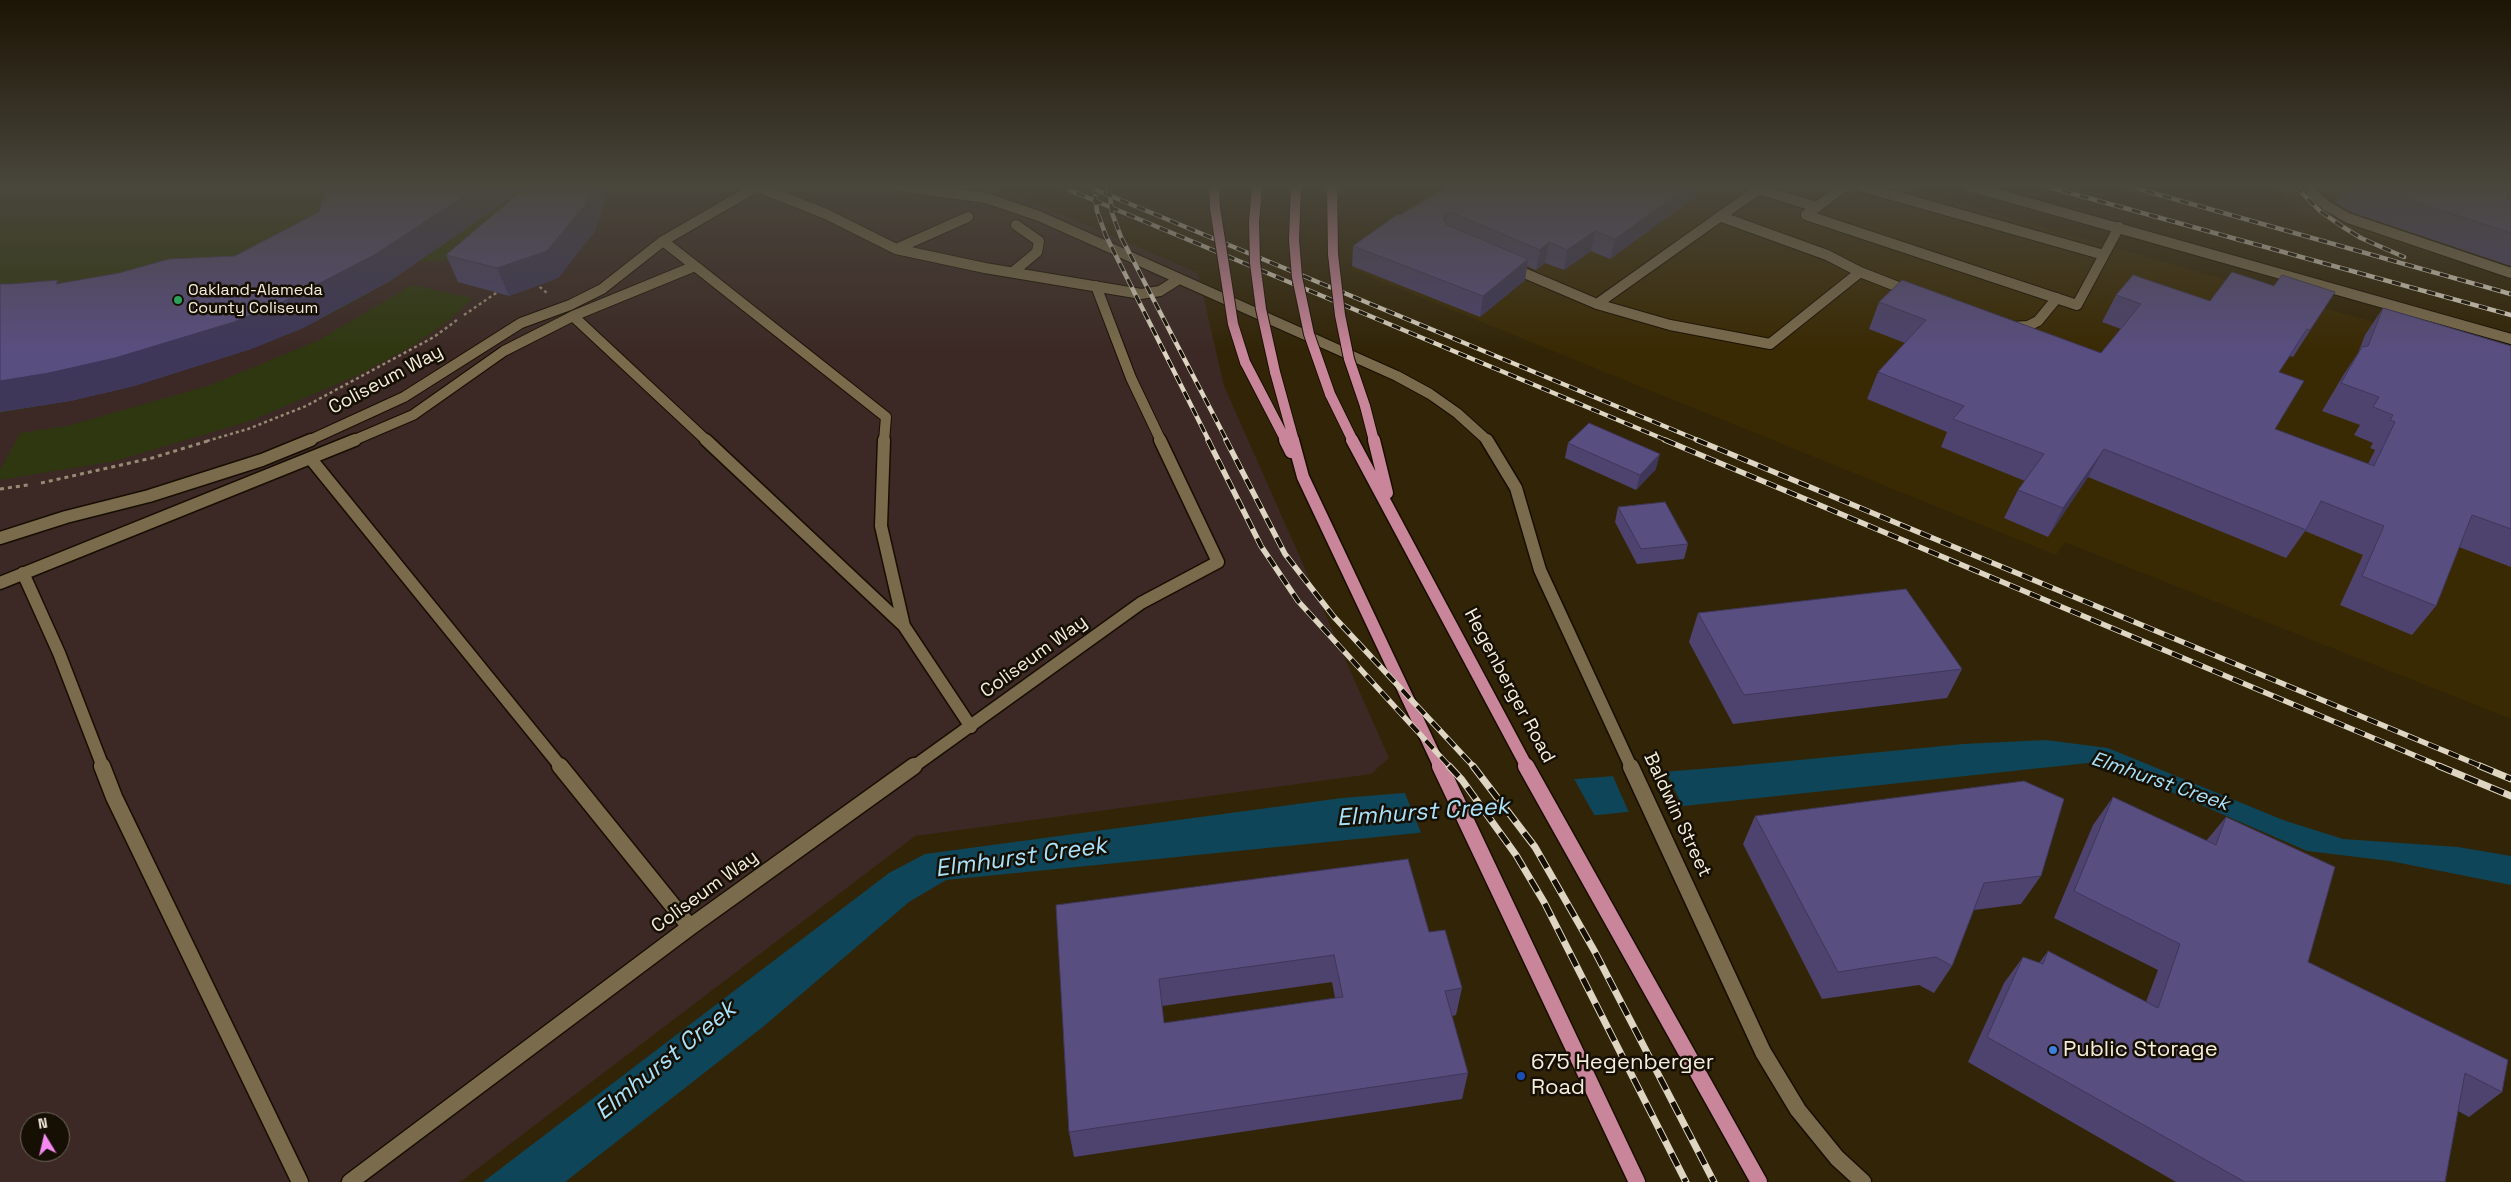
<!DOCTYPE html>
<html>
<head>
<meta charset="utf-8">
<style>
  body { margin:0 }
  #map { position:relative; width:2511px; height:1182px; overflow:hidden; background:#322507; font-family:"Space Grotesk",sans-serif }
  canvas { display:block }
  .north { position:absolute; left:20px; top:1112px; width:50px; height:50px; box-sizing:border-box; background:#150f04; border:1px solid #6f685a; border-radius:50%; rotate:351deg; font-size:14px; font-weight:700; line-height:20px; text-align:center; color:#f5eddc }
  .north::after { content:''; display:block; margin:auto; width:18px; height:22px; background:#f489f0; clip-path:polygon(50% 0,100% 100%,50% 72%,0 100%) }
</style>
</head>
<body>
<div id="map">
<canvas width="2511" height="1182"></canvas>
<div class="north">N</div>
</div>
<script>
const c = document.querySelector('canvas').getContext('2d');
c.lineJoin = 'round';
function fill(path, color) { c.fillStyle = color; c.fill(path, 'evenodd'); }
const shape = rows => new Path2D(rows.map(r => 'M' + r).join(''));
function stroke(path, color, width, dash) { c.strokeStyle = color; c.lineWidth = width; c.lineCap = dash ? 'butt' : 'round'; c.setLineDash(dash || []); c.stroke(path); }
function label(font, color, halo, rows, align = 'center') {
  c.font = font + ' "Space Grotesk",sans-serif'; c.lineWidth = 5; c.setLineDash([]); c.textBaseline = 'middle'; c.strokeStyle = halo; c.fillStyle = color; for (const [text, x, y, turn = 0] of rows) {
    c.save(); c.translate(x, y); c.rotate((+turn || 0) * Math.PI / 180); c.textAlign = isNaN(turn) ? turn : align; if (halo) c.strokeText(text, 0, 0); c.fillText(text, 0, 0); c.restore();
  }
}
fill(shape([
  [0,186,987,186,1034,202,1198,273,1224,386,1389,758,1371,774,915,836,460,1182,0,1182],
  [30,1122,60,1122,60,1152,30,1152]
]), '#3c2925');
fill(shape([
  [1480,186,1901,186,2511,362,2511,719,2065,542,2056,555,1351,269],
  [2275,186,2511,186,2511,277,2297,214]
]), '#3a2a03');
fill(shape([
  [0,186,607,186,595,231,509,296,458,282,478,264,450,260,417,262,390,281,348,305,303,328,251,349,134,386,70,401,0,413],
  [412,285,473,298,447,322,412,346,358,375,250,421,115,461,0,480,0,470,20,433,67,426,208,386,319,340]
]), '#2f3710');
fill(shape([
  [2046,740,2108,748,2283,820,2343,839,2458,847,2511,856,2511,885,2390,861,2307,851,2139,778,2088,763,1608,814,946,880,909,902,764,1026,565,1182,483,1182,889,873,925,854,1342,798,1737,766,1963,744]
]), '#0e4559');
fill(shape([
  [1665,770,1684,809,1630,815,1612,774],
  [1573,777,1596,818,1422,835,1404,791]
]), '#322507');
const serviceFar2 = shape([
  [900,186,986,198,1039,216,1397,376,1430,394,1457,413,1488,441],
  [1845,186,1806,215,2077,305,2119,227],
  [1860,186,2104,255],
  [2309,186,2313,194,2327,206,2348,218,2511,273],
  [758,187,826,214,896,249,985,268,1141,294,1160,291,1179,279],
  [1759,189,1816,207],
  [663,241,695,266],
  [896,249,968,217],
  [1510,267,1597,304,1670,325,1770,344,1860,272,1827,255,1722,217],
  [1013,272,1037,252,1039,241,1016,225],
  [1860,272,1911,292],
  [1096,286,1131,378,1161,441],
  [1597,304,1763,186],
  [573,316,695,266,886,417,884,441],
  [2012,327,2028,326,2038,321,2057,298],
  [308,441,404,397,521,323,570,305,602,289,663,241,758,186],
  [352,441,413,415,504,351,573,316,707,441]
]);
const serviceFar1 = shape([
  [706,440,904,626],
  [884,440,881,526,904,626,971,727],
  [1487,440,1516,488,1540,570,1631,767],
  [311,459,561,767],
  [0,538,66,517,149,496,262,460,311,440],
  [23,573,59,653,103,767],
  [0,583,355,440],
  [913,767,1141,603,1218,562,1160,440]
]);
const service = shape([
  [102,766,114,797,300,1182],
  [560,766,690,927],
  [350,1182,690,927,914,766]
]);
const minor = shape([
  [1631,767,1763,1052,1798,1110,1837,1158,1863,1182]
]);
const secondary = shape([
  [1969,186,2511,339]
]);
const primaryFar2 = shape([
  [1214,186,1215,208],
  [1332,186,1333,254],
  [1254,222,1257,186],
  [1294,240,1296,186],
  [1245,362,1286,441],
  [1275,372,1294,441],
  [1330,394,1353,441],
  [1365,406,1374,441]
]);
const primaryFar1 = shape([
  [1285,440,1291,452],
  [1293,440,1303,477,1440,767],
  [1352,440,1527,767],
  [1374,440,1387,493]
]);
const primary = shape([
  [1440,766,1637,1182],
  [1526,766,1759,1182]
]);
stroke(serviceFar2, '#170e00', 12);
stroke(serviceFar1, '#170e00', 15);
stroke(service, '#170e00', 19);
stroke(minor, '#170e00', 19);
stroke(secondary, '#170e00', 12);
stroke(primaryFar2, '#170e00', 12);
stroke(primaryFar1, '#170e00', 15);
stroke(primary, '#170e00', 19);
stroke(shape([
  [535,283,547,293],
  [464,315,499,291],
  [207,441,248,429,306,406,434,337,457,320]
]), '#968b74', 2.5, [3, 3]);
stroke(shape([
  [41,483,152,458,211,440],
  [0,489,28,485]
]), '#968b74', 3, [4, 4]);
stroke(serviceFar2, '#7a6b4d', 10);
stroke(serviceFar1, '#7a6b4d', 12);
stroke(service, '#7a6b4d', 16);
stroke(minor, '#7a6b4d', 16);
stroke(secondary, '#7a6b4d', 10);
stroke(primaryFar2, '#c9859a', 10);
stroke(primaryFar1, '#c9859a', 12);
stroke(primary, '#c9859a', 16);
const railFar2 = shape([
  [1060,186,1668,441],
  [1087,186,1700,441],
  [1109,186,1112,213,1121,237,1227,441],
  [2045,186,2511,315],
  [2128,186,2511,294],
  [2295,186,2320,211,2343,227,2361,238,2404,257],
  [1095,196,1097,211,1106,236,1209,441]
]);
const railFar1 = shape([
  [1208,440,1261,546,1298,601,1450,767],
  [1226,440,1285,554,1334,617,1474,767],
  [1665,440,2442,767],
  [1697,440,2483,767]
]);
const rail = shape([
  [1449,766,1462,780,1516,855,1544,902,1686,1182],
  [1473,766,1535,847,1595,952,1714,1182],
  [2439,766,2511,796],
  [2480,766,2511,779]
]);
stroke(railFar2, '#ded5c3', 4.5);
stroke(railFar1, '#ded5c3', 5.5);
stroke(rail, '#ded5c3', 7);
stroke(railFar2, '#150f04', 3, [9]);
stroke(railFar1, '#150f04', 4, [11]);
stroke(rail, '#150f04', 5, [14]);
const primaryBridge = shape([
  [1215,208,1233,324,1245,362],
  [1254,222,1255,263,1261,309,1275,372],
  [1294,240,1297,277,1309,334,1330,394],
  [1333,254,1340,315,1349,359,1365,406]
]);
stroke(primaryBridge, '#170e00', 12, []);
stroke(primaryBridge, '#c9859a', 10);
fill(shape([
  [326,186,607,186,607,193,595,231,558,278,509,296,458,282,446,255,524,188,390,281,303,328,251,349,134,386,70,401,0,412,0,284,60,283,235,256,319,212],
  [2346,186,2511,186,2511,266,2351,212,2336,203],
  [1695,197,1610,259,1591,251,1564,270,1545,263,1536,270,1527,266,1525,280,1480,317,1352,266,1353,246,1400,215],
  [2274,286,2335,292,2293,357,2290,356,2279,372,2275,429,2368,464,2375,450,2370,448,2373,443,2354,435,2360,425,2322,411,2344,374,2358,353,2365,335,2383,308,2511,346,2511,567,2459,547,2436,606,2412,635,2340,605,2363,555,2305,531,2286,558,2088,477,2048,537,2004,518,2018,490,2025,481,1941,447,1947,432,1867,399,1878,372,1905,343,1869,329,1879,302,2101,353,2121,329,2102,322,2116,295,2210,301],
  [1568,443,1656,469,1636,490,1565,458],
  [1618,507,1688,544,1684,559,1637,564,1615,522],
  [1698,613,1962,669,1947,698,1733,724,1689,642],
  [2113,797,2206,841,2226,817,2308,962,2502,1092,2469,1117,2458,1111,2445,1182,2176,1182,1968,1062,2004,983,2023,957,2039,963,2048,951,2146,1002,2158,970,2054,918,2093,825],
  [1755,816,2041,876,2021,904,1974,910,1952,966,1934,993,1919,985,1822,999,1743,844],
  [1056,905,1429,932,1462,988,1456,1015,1452,1016,1468,1073,1462,1099,1074,1157,1069,1132],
  [1332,982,1335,998,1164,1023,1162,1006]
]), '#4d436e');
fill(shape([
  [479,186,527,186,390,281,303,328,251,349,134,386,70,401,0,412,0,381],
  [592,186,607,186,607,193,595,231,558,278,509,296,497,268],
  [1688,186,1698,186,1695,197,1610,259,1615,239],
  [1446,213,1444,233,1443,219],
  [1595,231,1591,251,1564,270,1567,250],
  [1549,242,1545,263,1536,270,1540,250],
  [1528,259,1525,280,1480,317,1483,296],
  [2104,449,2088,477,2048,537,2063,508],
  [1660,454,1656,469,1636,490,1640,475]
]), '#3e375a');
const building = shape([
  [326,186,479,186,376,254,287,300,234,322,115,358,49,373,0,381,0,284,11,284,58,280,56,284,119,273,169,259,235,256,319,212,326,186],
  [527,186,592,186,585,205,547,251,497,268,446,255,527,186],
  [1449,186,1688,186,1615,239,1595,231,1567,250,1549,242,1540,250,1453,213,1446,213,1443,219,1447,225,1528,259,1483,296,1353,246,1398,214,1400,215,1449,186],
  [2367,186,2511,186,2511,233,2367,186],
  [2232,272,2274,286,2282,275,2335,292,2310,330,2307,329,2279,372,2304,381,2275,429,2374,466,2395,422,2390,420,2393,415,2373,407,2379,397,2341,383,2362,347,2368,346,2383,308,2511,346,2511,529,2472,515,2436,606,2362,576,2384,526,2321,501,2306,530,2104,449,2063,508,2018,490,2044,454,1953,419,1964,406,1878,372,1926,320,1879,302,1902,280,2101,353,2141,304,2116,295,2133,275,2210,301,2232,272],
  [1589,423,1660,454,1640,475,1568,443,1589,423],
  [1665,502,1688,544,1641,549,1618,507,1665,502],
  [1906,589,1962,669,1744,695,1698,613,1906,589],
  [2024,781,2064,799,2041,876,1984,883,1952,966,1936,957,1838,972,1755,816,2024,781],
  [2113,797,2216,845,2226,817,2335,867,2308,962,2508,1060,2502,1092,2465,1073,2445,1182,2245,1182,1987,1037,2023,957,2043,964,2048,951,2158,1008,2180,944,2074,891,2113,797],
  [1408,859,1429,932,1445,930,1462,988,1445,991,1468,1073,1069,1132,1056,905,1408,859],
  [1334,955,1343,997,1164,1023,1159,979,1334,955]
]);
fill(building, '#594e80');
stroke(building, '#3e375a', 1);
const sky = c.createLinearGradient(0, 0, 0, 351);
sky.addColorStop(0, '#1c1404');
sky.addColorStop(0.53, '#49463c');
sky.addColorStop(1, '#49463c00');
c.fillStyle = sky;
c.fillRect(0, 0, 2511, 351);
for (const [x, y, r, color] of [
  [178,300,5,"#2e9e5b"],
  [2053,1050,5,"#3f7fe0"],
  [1521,1076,5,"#1a4fb4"]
]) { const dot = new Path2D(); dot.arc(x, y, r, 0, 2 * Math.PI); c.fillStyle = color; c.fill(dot); stroke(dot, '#150f04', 2); }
label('16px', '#f5eddc', '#150f04', [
  ["Oakland-Alameda",188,291],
  ["County Coliseum",188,309]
], 'left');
label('19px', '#f5eddc', '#150f04', [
  ["Coliseum Way",386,380,-28],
  ["Coliseum Way",1034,657,-36],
  ["Hegenberger Road",1509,686,62],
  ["Baldwin Street",1677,815,65],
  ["Coliseum Way",705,892,-36]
]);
label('italic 20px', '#aae1fa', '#150f04', [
  ["Elmhurst Creek",2160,782,19]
]);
label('22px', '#f5eddc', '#150f04', [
  ["Public Storage",2063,1050],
  ["675 Hegenberger",1531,1063],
  ["Road",1531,1088]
], 'left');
label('italic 24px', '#aae1fa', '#150f04', [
  ["Elmhurst Creek",1423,813,-4],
  ["Elmhurst Creek",1021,858,-8],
  ["Elmhurst Creek",666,1061,-39]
]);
</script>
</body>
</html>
